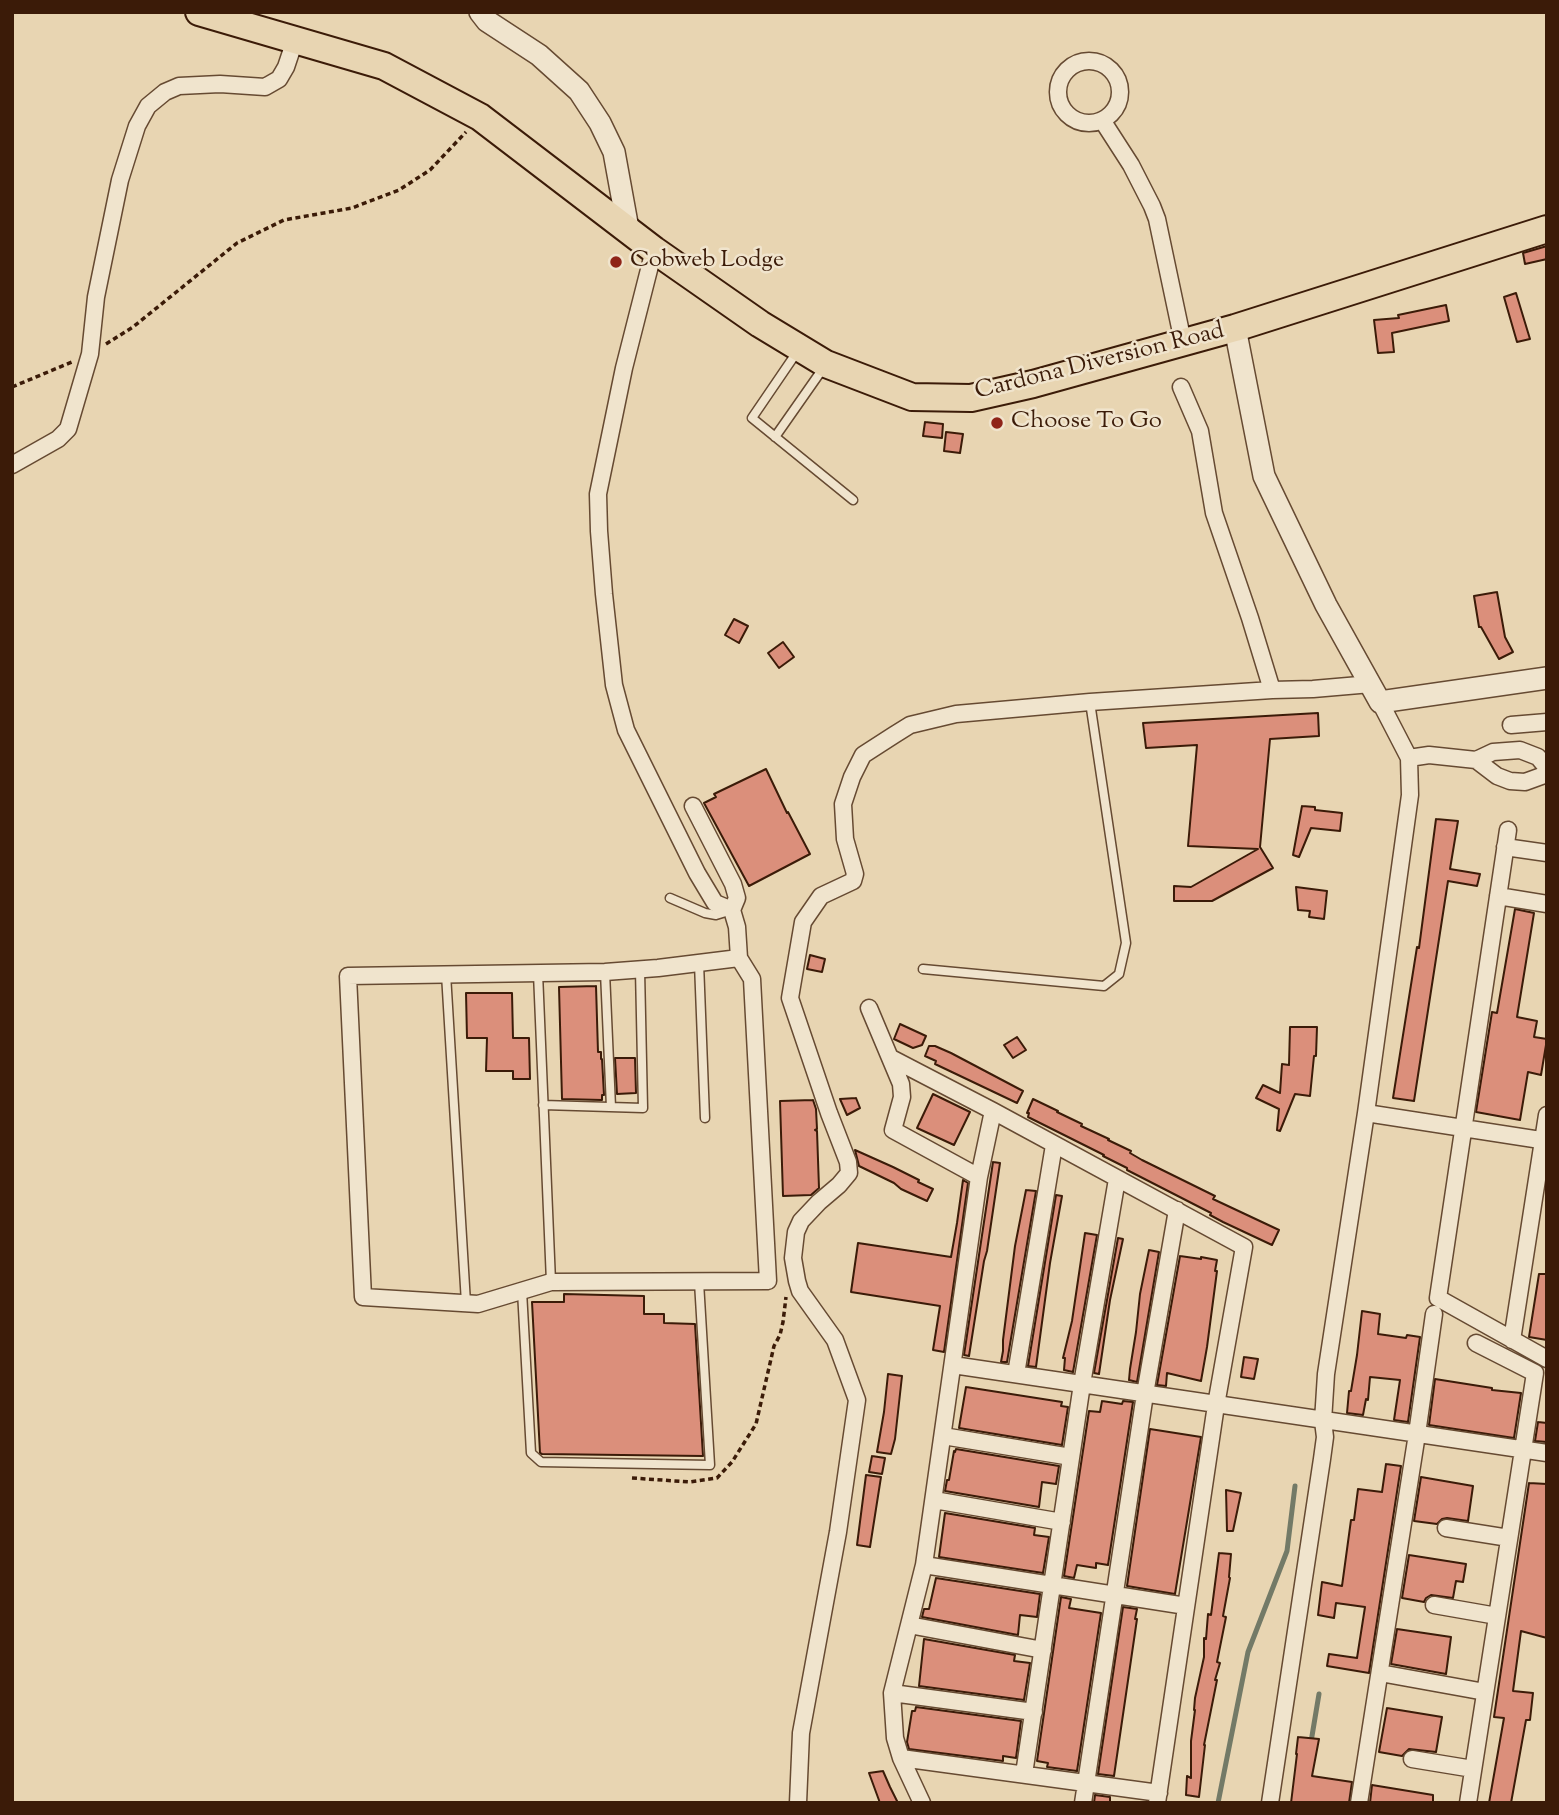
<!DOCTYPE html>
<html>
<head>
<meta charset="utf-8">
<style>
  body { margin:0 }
  #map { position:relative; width:1559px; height:1815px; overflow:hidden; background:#e8d5b2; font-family:"Sorts Mill Goudy",serif }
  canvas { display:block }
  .frame { position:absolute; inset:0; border:14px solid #3b1b08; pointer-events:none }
</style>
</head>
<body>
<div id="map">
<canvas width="1559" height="1815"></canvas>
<div class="frame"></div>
</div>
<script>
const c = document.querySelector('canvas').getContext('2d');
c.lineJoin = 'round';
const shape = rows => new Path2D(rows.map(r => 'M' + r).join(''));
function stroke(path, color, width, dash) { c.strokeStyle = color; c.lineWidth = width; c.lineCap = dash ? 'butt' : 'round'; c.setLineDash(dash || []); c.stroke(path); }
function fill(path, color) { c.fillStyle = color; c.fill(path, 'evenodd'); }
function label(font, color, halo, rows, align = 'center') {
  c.font = font + ' "Sorts Mill Goudy",serif'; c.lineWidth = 5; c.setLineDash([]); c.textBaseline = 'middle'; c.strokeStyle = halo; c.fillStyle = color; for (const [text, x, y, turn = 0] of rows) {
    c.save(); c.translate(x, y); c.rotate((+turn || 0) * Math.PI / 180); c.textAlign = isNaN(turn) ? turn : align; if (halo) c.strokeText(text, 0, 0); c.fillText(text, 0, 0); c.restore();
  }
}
stroke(shape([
  [1311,1742,1319,1694],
  [1218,1803,1248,1652,1287,1551,1295,1486]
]), '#737a67', 5);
const building = shape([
  [1547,246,1547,259,1525,264,1523,253,1547,246],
  [1516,293,1530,339,1517,342,1504,297,1516,293],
  [1446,305,1449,321,1392,333,1394,352,1378,353,1374,320,1399,318,1398,315,1446,305],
  [925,422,943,424,942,438,923,436,925,422],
  [946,432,963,434,960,453,944,451,946,432],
  [1497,592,1505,637,1513,652,1499,659,1481,627,1479,627,1474,596,1497,592],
  [734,619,748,626,739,643,725,635,734,619],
  [783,642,794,657,779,668,768,653,783,642],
  [1318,713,1319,736,1270,739,1260,847,1273,868,1212,901,1174,901,1174,886,1191,887,1258,849,1188,846,1197,745,1146,748,1143,723,1318,713],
  [766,769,787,813,788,812,810,854,749,886,704,803,716,797,714,794,766,769],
  [1302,806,1315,807,1315,810,1342,813,1340,831,1311,828,1299,857,1293,855,1302,806],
  [1436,819,1458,821,1450,869,1480,874,1477,886,1448,881,1414,1101,1393,1098,1417,947,1419,948,1436,819],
  [1296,887,1327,891,1324,919,1309,917,1310,911,1298,910,1296,887],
  [1515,909,1534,913,1517,1017,1537,1021,1534,1037,1547,1039,1541,1075,1528,1072,1520,1120,1476,1112,1492,1012,1497,1013,1515,909],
  [810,955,825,959,822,972,807,969,810,955],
  [596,986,598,1052,601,1052,601,1059,602,1059,604,1095,602,1095,602,1100,562,1099,559,987,596,986],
  [466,993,512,993,513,1038,529,1038,530,1079,513,1079,513,1071,486,1071,487,1038,467,1038,466,993],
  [900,1024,926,1036,922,1045,913,1048,894,1039,900,1024],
  [1290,1027,1317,1027,1316,1056,1314,1056,1310,1096,1295,1094,1280,1131,1277,1130,1279,1109,1256,1098,1263,1085,1280,1093,1282,1064,1289,1065,1290,1027],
  [1017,1037,1026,1050,1013,1058,1004,1045,1017,1037],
  [929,1046,935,1046,951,1053,1023,1091,1017,1103,935,1064,936,1061,925,1056,929,1046],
  [615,1058,635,1058,636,1093,617,1094,615,1058],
  [933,1094,970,1112,954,1145,917,1128,933,1094],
  [856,1098,860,1108,847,1115,840,1099,856,1098],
  [1033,1099,1058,1111,1057,1112,1082,1124,1081,1126,1109,1139,1108,1140,1131,1151,1130,1153,1142,1160,1215,1196,1213,1199,1279,1230,1272,1245,1223,1222,1210,1215,1211,1213,1127,1170,1127,1168,1103,1156,1104,1155,1028,1117,1029,1113,1027,1113,1033,1099],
  [813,1100,816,1109,817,1129,815,1130,817,1131,819,1188,811,1195,783,1196,780,1101,813,1100],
  [855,1150,893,1167,919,1180,918,1182,933,1189,927,1201,901,1189,894,1183,859,1166,855,1150],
  [993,1162,1000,1163,987,1251,984,1261,969,1356,964,1355,993,1162],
  [963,1180,968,1183,944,1352,933,1350,940,1306,851,1292,858,1243,951,1257,957,1223,963,1180],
  [1026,1190,1036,1191,1007,1362,1001,1362,1003,1351,1003,1340,1015,1246,1026,1190],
  [1056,1195,1062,1196,1050,1263,1036,1367,1028,1366,1056,1195],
  [1085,1233,1097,1235,1073,1372,1064,1370,1065,1358,1063,1358,1072,1321,1085,1233],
  [1118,1238,1123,1239,1110,1300,1099,1374,1094,1373,1118,1238],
  [1149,1250,1159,1252,1137,1382,1129,1380,1130,1369,1136,1332,1140,1294,1149,1250],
  [1180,1256,1201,1259,1201,1257,1217,1260,1215,1271,1217,1271,1207,1347,1201,1381,1167,1373,1166,1386,1157,1385,1180,1256],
  [1539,1274,1547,1274,1547,1340,1529,1337,1539,1274],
  [564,1294,644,1296,644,1314,664,1314,664,1323,695,1324,703,1456,542,1454,540,1453,532,1302,564,1302,564,1294],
  [1362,1311,1380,1314,1378,1334,1406,1338,1407,1335,1420,1337,1408,1422,1394,1420,1400,1380,1370,1377,1368,1400,1366,1399,1363,1415,1347,1413,1349,1391,1351,1391,1357,1355,1362,1311],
  [1244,1357,1258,1359,1254,1379,1241,1377,1244,1357],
  [888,1374,902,1376,895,1439,891,1454,877,1452,884,1412,888,1374],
  [1435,1379,1492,1388,1492,1390,1521,1393,1514,1438,1429,1425,1435,1379],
  [966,1387,1062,1402,1061,1406,1068,1407,1062,1445,959,1428,966,1387],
  [1102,1401,1122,1404,1123,1401,1133,1402,1108,1565,1096,1563,1096,1568,1077,1565,1074,1578,1064,1576,1089,1411,1100,1412,1102,1401],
  [1538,1422,1547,1423,1547,1442,1535,1441,1538,1422],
  [1150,1429,1201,1437,1175,1594,1127,1586,1150,1429],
  [956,1449,1059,1466,1056,1484,1042,1482,1039,1507,945,1491,947,1480,949,1480,954,1451,955,1452,956,1449],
  [872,1456,885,1458,882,1474,869,1472,872,1456],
  [1386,1464,1401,1466,1369,1673,1327,1666,1329,1654,1357,1658,1365,1607,1336,1603,1334,1618,1318,1615,1322,1582,1342,1586,1351,1520,1354,1520,1358,1489,1382,1492,1386,1464],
  [866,1475,881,1477,870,1547,857,1545,866,1475],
  [1421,1477,1473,1486,1468,1521,1447,1518,1442,1519,1437,1524,1414,1521,1421,1477],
  [1529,1483,1547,1484,1547,1638,1521,1631,1513,1691,1533,1693,1530,1720,1526,1720,1511,1803,1489,1803,1504,1718,1494,1717,1529,1483],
  [1226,1490,1241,1493,1233,1531,1227,1531,1226,1490],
  [945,1513,1035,1528,1034,1535,1049,1537,1043,1573,939,1557,945,1513],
  [1219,1553,1231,1554,1229,1577,1230,1578,1223,1616,1226,1617,1217,1662,1220,1663,1215,1680,1217,1680,1204,1745,1205,1745,1199,1797,1186,1795,1187,1776,1191,1778,1191,1741,1195,1710,1194,1710,1195,1698,1204,1657,1204,1638,1206,1639,1208,1614,1211,1615,1219,1553],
  [1409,1555,1466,1564,1463,1582,1456,1581,1453,1598,1431,1595,1426,1598,1424,1602,1402,1598,1409,1555],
  [936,1578,1040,1594,1037,1617,1020,1615,1018,1635,922,1617,924,1609,929,1609,936,1578],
  [1061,1597,1071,1599,1069,1608,1101,1613,1077,1771,1047,1767,1048,1763,1037,1761,1061,1597],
  [1123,1607,1137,1609,1135,1619,1137,1619,1114,1776,1098,1774,1123,1607],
  [1397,1629,1451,1637,1446,1674,1391,1664,1397,1629],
  [924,1639,1015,1655,1014,1661,1030,1663,1024,1700,919,1686,924,1639],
  [916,1707,1021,1721,1016,1758,1003,1756,1003,1761,909,1749,907,1742,912,1711,915,1711,916,1707],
  [1387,1708,1442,1717,1436,1752,1409,1749,1402,1756,1379,1752,1387,1708],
  [1298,1737,1319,1739,1312,1776,1352,1782,1349,1803,1291,1803,1297,1754,1296,1754,1298,1737],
  [883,1771,890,1787,898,1803,880,1803,869,1773,883,1771],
  [1372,1785,1433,1795,1433,1803,1370,1803,1372,1785],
  [1095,1795,1110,1797,1110,1803,1094,1803,1095,1795]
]);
fill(building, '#db8f7b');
stroke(building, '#3b1b08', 2);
const service = shape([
  [797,352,752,418,853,500],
  [775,437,824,367],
  [670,898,705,913,716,915,729,911],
  [699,963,705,1118],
  [923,969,1104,986,1119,974,1126,943,1090,702],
  [605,972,611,1107],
  [538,973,551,1282],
  [446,974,466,1303],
  [543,1105,643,1108,640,970],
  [522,1291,531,1453,541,1462,710,1465,699,1282]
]);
const minor = shape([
  '1058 92a31 31 0 1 1 62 0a31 31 0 1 1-62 0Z',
  [1102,120,1131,165,1152,206,1157,219,1183,342],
  [654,250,624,368,598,494,599,531,604,594,614,685,626,730,697,873,715,903,732,910],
  [1181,387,1200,431,1214,513,1250,618,1272,690],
  [12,465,58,439,68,429,90,354,96,297,120,180,137,126,148,106,165,92,179,86,220,84,265,87,279,79,286,67,295,40],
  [1511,725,1547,722],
  [1409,758,1429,755,1476,760,1497,776,1510,781,1525,782,1547,774],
  [1476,760,1493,752,1520,750,1538,757,1547,768],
  [693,806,733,884,737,898,732,910,737,927,739,958,752,979,768,1281,551,1282,478,1304,363,1297,348,976,605,972,658,968,739,958],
  [1508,830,1438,1298,1547,1359],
  [1505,847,1547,853],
  [1498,896,1547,904],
  [869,1008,901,1084,902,1097,893,1130,979,1177],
  [891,1058,993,1111,1244,1247,1216,1405,1157,1803],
  [1366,1113,1547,1141],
  [1512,1340,1547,1115],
  [953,1365,1547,1453],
  [1016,1374,1054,1145],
  [943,1436,1071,1457],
  [934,1500,1062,1522],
  [1446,1528,1509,1538],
  [924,1565,1186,1606],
  [1434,1605,1497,1616],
  [909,1625,1043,1650],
  [1380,1673,1485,1692],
  [892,1693,1034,1712],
  [901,1758,1159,1793],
  [1412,1759,1473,1769],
  [1024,1774,1082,1384,1117,1179],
  [798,1803,801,1733,838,1532,857,1400,835,1340,800,1291,797,1281,793,1258,796,1232,801,1221,819,1202,839,1185,849,1173,848,1162,829,1113,790,998,803,922,821,896,853,881,855,874,845,839,843,804,852,777,863,755,894,735,910,725,956,714,1090,702,1272,690,1313,689,1371,684],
  [922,1803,901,1758,895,1738,892,1693,924,1565,979,1177,993,1111],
  [1083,1803,1145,1394,1177,1210],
  [1270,1803,1322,1459,1325,1437,1323,1421,1326,1374,1366,1113,1410,795,1409,758,1380,702],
  [1359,1803,1417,1434,1434,1314],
  [1468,1803,1535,1373,1476,1343]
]);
const tertiary = shape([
  [480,12,487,21,539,55,579,91,600,123,614,152,628,229],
  [1235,328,1264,476,1326,605,1380,702,1547,678]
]);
const primary = shape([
  [199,12,384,66,480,117,654,250,760,324,826,364,912,397,971,398,1033,384,1235,328,1547,229]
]);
stroke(service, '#664a32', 11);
stroke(minor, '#664a32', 19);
stroke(tertiary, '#664a32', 24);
stroke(primary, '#3b1b08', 30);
stroke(shape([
  [106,344,133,327,237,243,284,220,352,208,399,190,430,170,466,132],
  [12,387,72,362],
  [632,1478,690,1482,717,1478,732,1462,756,1424,774,1346,780,1335,783,1322,786,1297]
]), '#3b1b08', 3.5, [5, 3.5]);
stroke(service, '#f0e4cd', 8);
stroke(minor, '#f0e4cd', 16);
stroke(tertiary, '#f0e4cd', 21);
stroke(primary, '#e8d5b2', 26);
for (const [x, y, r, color] of [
  [616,262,7,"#8f2418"],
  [997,423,7,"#8f2418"]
]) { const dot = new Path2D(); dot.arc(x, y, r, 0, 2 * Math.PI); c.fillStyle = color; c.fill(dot); stroke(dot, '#f0e4cd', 2.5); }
label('24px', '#3b1b08', '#f0e4cd', [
  ["Cobweb Lodge",630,262],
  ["Choose To Go",1011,423]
], 'left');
label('24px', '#3b1b08', '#f0e4cd', [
  ["Cardona Diversion Road",1100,363,-14]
]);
</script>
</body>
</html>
